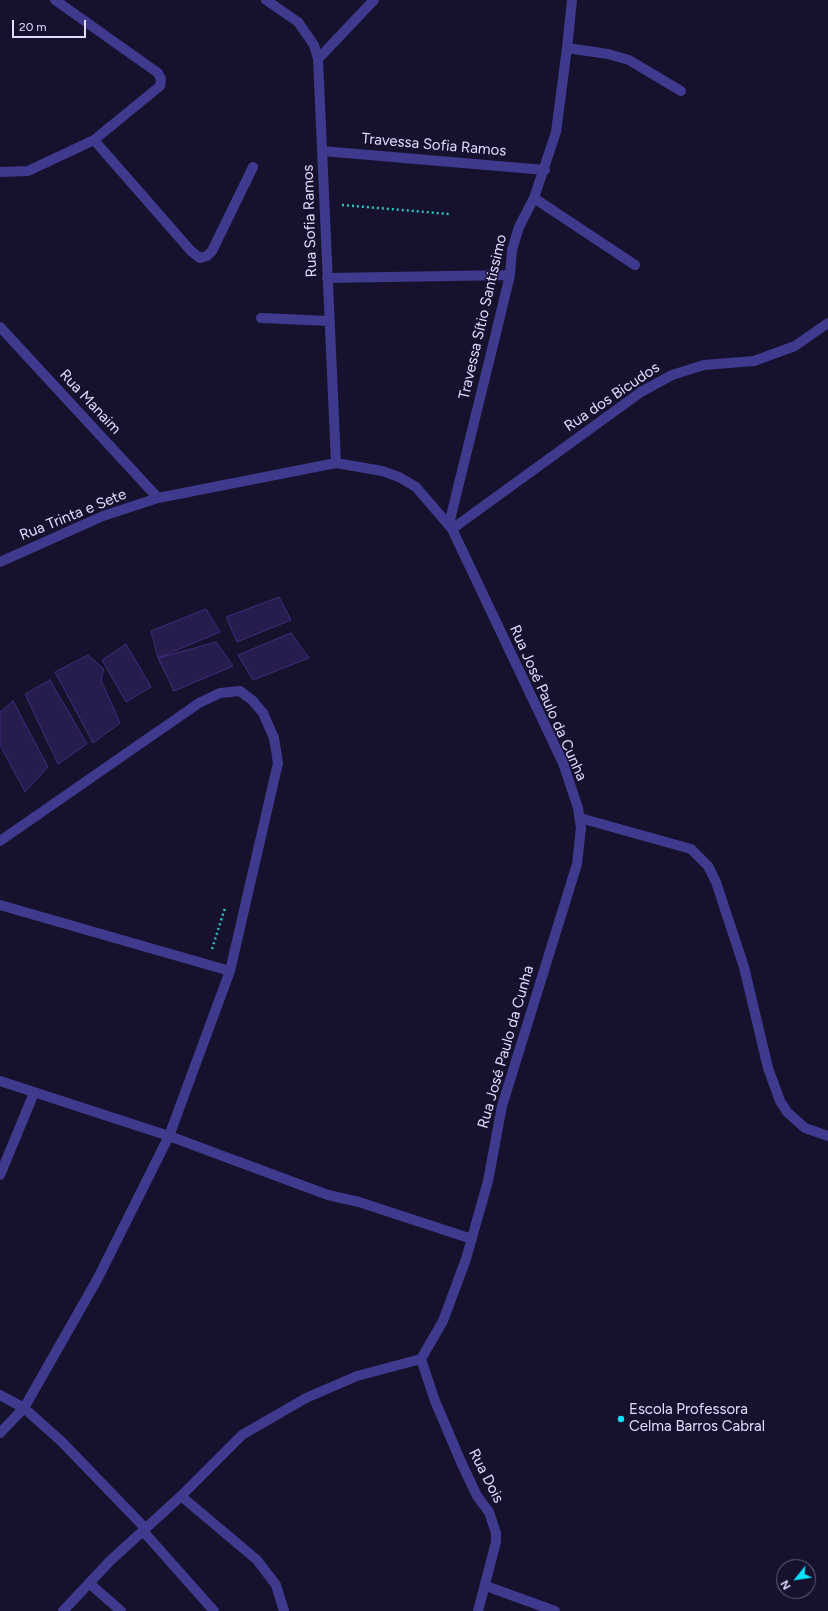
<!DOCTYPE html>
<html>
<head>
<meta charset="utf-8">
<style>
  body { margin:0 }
  #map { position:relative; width:828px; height:1611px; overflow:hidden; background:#16112d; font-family:Figtree,sans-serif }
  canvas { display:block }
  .north { position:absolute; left:776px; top:1559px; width:40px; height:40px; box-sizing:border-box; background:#16112d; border:1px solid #676281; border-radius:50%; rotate:240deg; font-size:11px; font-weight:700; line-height:16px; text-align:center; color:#e1dcff }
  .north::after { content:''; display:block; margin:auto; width:14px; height:18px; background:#08e3ff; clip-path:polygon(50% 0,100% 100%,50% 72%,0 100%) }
  .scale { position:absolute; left:12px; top:20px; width:74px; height:18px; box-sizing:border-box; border:2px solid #e1dcff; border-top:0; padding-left:5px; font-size:12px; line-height:14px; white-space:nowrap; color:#e1dcff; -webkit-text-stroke:3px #16112d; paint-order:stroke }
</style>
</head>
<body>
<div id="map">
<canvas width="828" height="1611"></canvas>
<div class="north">N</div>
<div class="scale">20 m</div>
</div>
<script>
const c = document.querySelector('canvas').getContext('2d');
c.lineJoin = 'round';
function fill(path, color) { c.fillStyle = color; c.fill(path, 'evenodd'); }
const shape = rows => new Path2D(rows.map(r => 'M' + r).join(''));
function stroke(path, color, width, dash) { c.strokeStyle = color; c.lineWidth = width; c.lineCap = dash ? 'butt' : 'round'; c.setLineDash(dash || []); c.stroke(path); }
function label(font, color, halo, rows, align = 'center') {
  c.font = font + ' Figtree,sans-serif'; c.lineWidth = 3; c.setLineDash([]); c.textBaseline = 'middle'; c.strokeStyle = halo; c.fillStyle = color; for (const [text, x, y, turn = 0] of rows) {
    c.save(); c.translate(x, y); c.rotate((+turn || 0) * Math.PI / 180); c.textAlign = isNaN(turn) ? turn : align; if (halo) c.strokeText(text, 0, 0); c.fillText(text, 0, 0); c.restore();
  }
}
const building = shape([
  [279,597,291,620,237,642,226,617,279,597],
  [206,609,220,632,158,658,151,631,206,609],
  [291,633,309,658,253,680,238,655,291,633],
  [216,642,233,666,174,691,158,658,216,642],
  [126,644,151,687,126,702,102,660,126,644],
  [88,655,104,669,101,680,120,723,93,743,55,672,88,655],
  [50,680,87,744,58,764,25,694,50,680],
  [13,701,48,767,25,792,0,745,0,712,13,701]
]);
fill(building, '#271c4e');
stroke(building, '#3e2d7b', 1);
stroke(shape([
  [342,205,449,214],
  [212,949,225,908]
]), '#2dc2bb', 2.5, [2, 3]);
stroke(shape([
  [266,0,298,22,314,45,318,59,336,463],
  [567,48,608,54,629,60,681,91],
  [318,59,374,0],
  [94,140,191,251,200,258,207,256,212,251,253,167],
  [322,151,545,170],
  [0,172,28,171,94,140,160,86,161,79,158,73,55,0],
  [534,198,635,265],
  [327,278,510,275],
  [261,318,329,321],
  [0,327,158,498],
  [449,524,496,333,510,275,512,250,519,227,534,198,556,132,567,48,572,0],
  [452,529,641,392,672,375,704,365,754,361,795,346,828,323],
  [0,562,103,516,158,498,336,463,382,471,399,477,416,487,452,529,563,763,578,808,581,828,577,864,502,1106,488,1181,466,1259,443,1321,421,1359,357,1376,306,1398,242,1435,181,1496,110,1561,63,1611],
  [580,818,691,849,708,866,716,882,744,967,768,1068,780,1101,787,1112,805,1128,828,1136],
  [0,841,199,703,220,693,240,691,253,701,263,713,274,738,278,763,230,971,169,1136,98,1278,24,1408,0,1433],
  [0,905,230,971],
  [0,1081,169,1136,328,1195,359,1202,472,1239],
  [0,1175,34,1093],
  [421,1359,435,1401,461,1462,477,1496,489,1512,496,1533,496,1542,478,1611],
  [0,1395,24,1408,61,1441,146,1529],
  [181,1496,257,1560,276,1585,284,1611],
  [143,1531,214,1611],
  [89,1583,121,1611],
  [486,1586,555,1611]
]), '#3f3a8d', 10);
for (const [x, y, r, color] of [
  [621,1419,4,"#08e3ff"]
]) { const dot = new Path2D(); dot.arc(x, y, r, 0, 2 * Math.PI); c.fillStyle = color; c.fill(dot); stroke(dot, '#16112d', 1.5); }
label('15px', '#e1dcff', '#16112d', [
  ["Travessa Sofia Ramos",434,145,5],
  ["Rua Sofia Ramos",310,221,-92],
  ["Travessa Sítio Santissimo",483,317,-77],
  ["Rua dos Bicudos",612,397,-34],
  ["Rua Manaim",90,402,47],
  ["Rua Trinta e Sete",73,515,-22],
  ["Rua José Paulo da Cunha",548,703,66],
  ["Rua José Paulo da Cunha",506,1047,-74],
  ["Rua Dois",486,1476,63]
]);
label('15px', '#e1dcff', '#16112d', [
  ["Escola Professora",629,1410],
  ["Celma Barros Cabral",629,1427]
], 'left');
</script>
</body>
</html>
